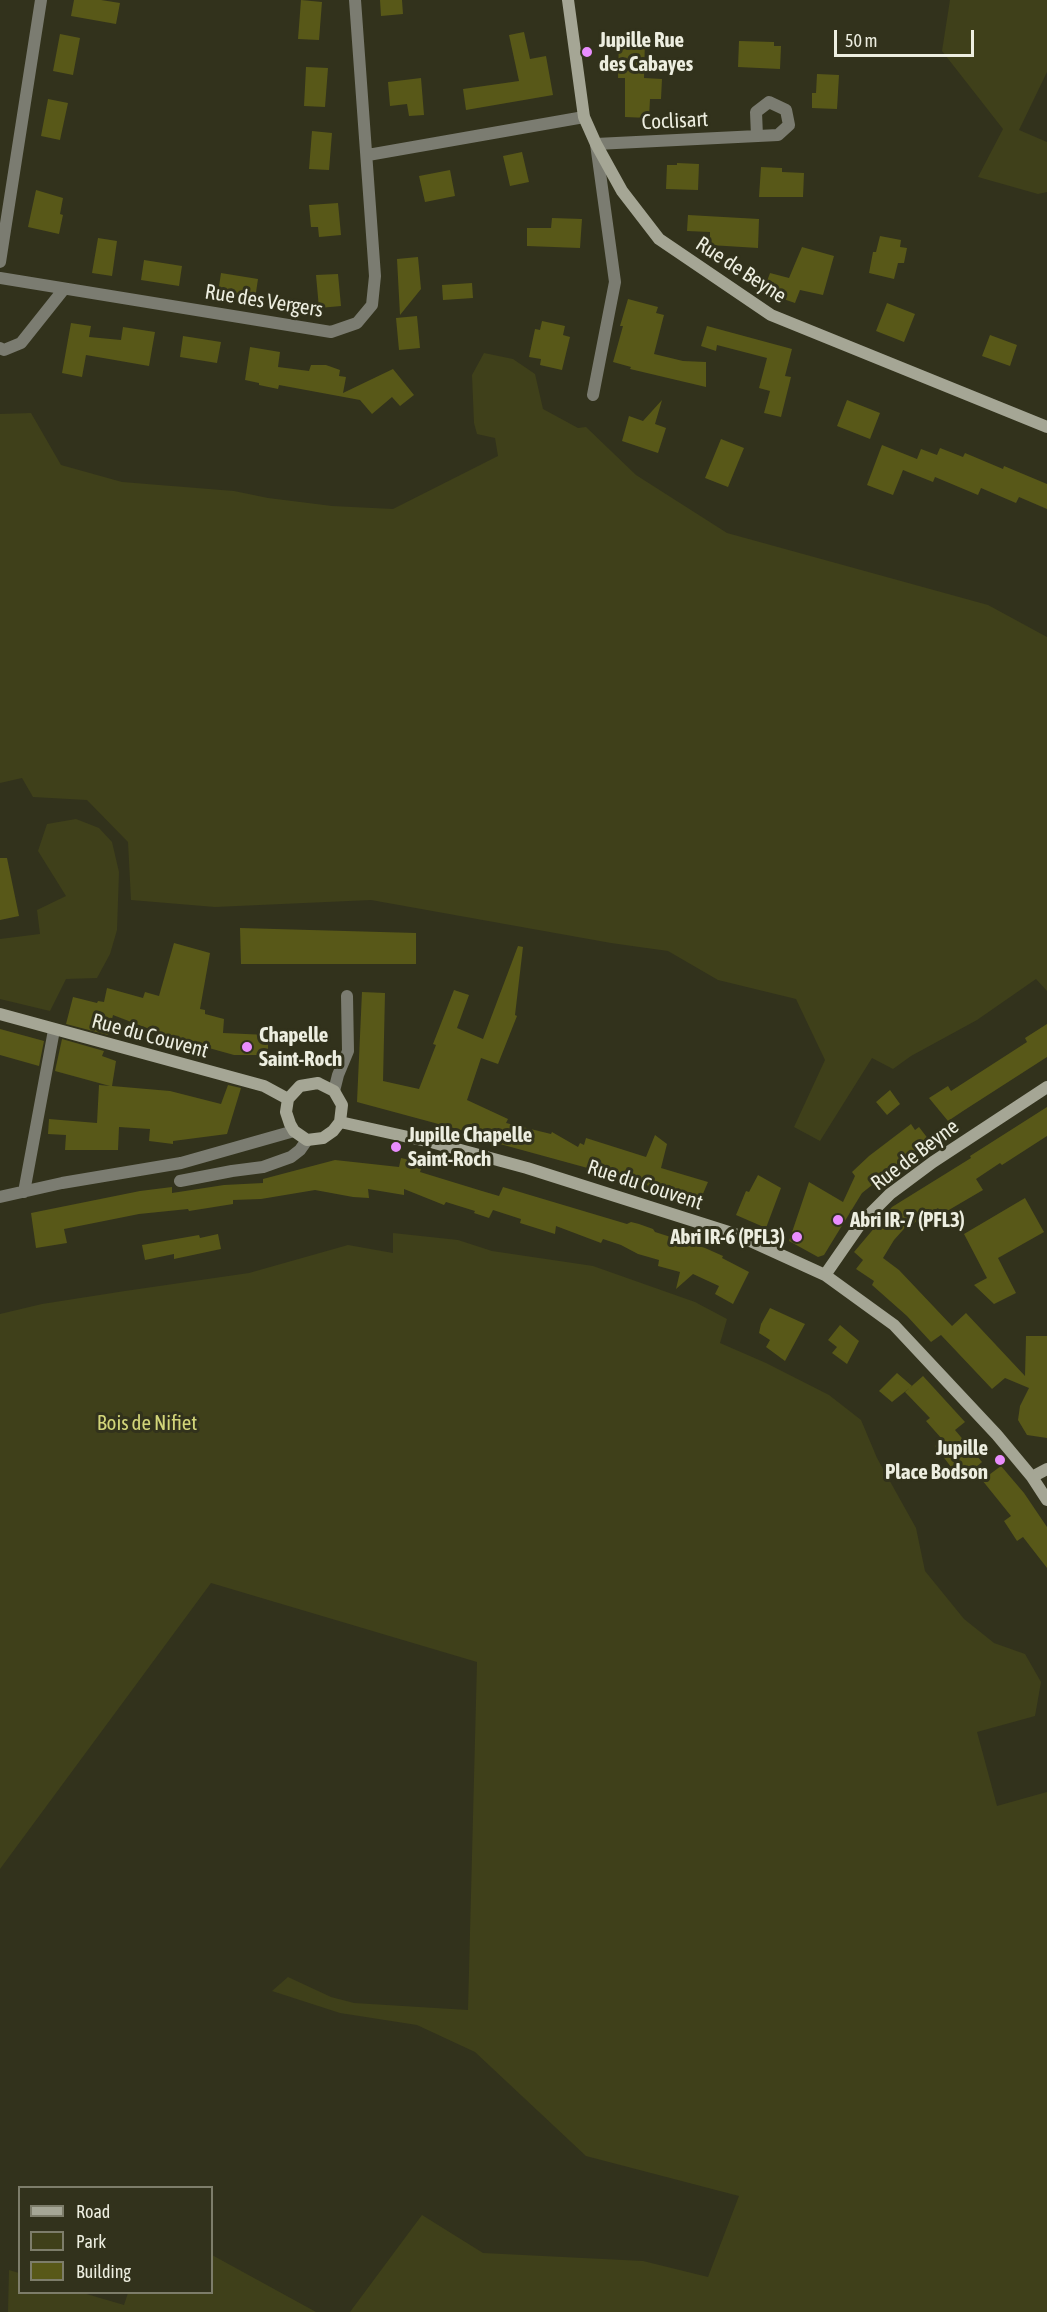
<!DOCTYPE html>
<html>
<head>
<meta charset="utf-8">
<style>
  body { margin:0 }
  #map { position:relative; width:1047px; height:2312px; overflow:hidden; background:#32321c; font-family:"Asap Condensed",sans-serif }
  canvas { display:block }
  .legend { position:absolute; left:18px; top:2186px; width:195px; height:108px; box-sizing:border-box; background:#32321c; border:2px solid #7d7d6a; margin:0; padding:8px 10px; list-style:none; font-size:18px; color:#edeee0 }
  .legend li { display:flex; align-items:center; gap:12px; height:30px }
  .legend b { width:30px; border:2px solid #7d7d6a }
  .scale { position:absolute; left:834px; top:30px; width:140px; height:27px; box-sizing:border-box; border:3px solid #edeee0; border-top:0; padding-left:8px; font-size:18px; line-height:21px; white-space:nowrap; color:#edeee0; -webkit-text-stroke:4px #32321c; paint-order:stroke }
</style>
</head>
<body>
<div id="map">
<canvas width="1047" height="2312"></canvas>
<ul class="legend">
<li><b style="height:8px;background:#a5a695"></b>Road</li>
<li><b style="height:16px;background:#3f401a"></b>Park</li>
<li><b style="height:16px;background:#585818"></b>Building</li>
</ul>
<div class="scale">50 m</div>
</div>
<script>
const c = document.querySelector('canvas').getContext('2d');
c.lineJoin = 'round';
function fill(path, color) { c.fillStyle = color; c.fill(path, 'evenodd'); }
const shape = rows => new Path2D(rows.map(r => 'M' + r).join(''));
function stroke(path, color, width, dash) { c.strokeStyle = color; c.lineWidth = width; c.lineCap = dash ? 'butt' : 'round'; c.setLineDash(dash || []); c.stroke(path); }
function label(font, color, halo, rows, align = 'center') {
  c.font = font + ' "Asap Condensed",sans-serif'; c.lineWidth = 6; c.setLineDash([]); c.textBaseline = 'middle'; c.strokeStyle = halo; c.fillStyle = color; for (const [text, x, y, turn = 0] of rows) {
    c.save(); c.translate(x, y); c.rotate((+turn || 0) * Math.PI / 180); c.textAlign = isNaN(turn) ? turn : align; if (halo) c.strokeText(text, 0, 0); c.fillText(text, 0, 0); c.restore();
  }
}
fill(shape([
  [950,0,1047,0,1047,72,1019,130,1047,142,1047,192,1038,194,978,177,1003,129,942,51],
  [484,353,513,359,535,374,543,409,578,428,586,427,636,475,727,533,988,605,1047,637,1047,991,1036,979,977,1020,911,1056,893,1069,872,1058,820,1141,794,1127,825,1060,796,999,718,980,668,951,611,943,371,900,215,907,131,900,128,842,87,800,33,797,22,778,0,783,0,414,31,413,61,465,122,482,234,491,268,498,332,506,393,509,498,456,495,438,477,434,474,423,472,375],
  [76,819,99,828,112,842,119,872,117,930,110,954,97,978,66,979,50,1011,0,999,0,939,40,934,37,910,66,896,38,851,47,824],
  [393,1233,458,1240,492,1251,593,1266,695,1302,727,1319,720,1343,766,1363,829,1395,861,1420,877,1458,916,1528,925,1571,964,1619,994,1643,1025,1654,1041,1682,1035,1716,977,1732,997,1806,1047,1792,1047,2312,350,2312,422,2215,483,2253,643,2261,708,2277,739,2196,586,2156,475,2052,417,2025,340,2013,272,1991,288,1977,331,1997,354,2003,468,2010,477,1662,211,1583,0,1869,0,1314,42,1304,125,1291,249,1273,348,1245,393,1253],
  [212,2255,316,2312,8,2312,9,2270,19,2273,20,2292,83,2293,124,2305,128,2293,212,2292]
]), '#3f401a');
fill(shape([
  [74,0,101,0,120,3,116,24,71,16],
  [301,0,322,2,319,40,298,39],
  [380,0,402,0,403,14,381,16],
  [524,32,530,59,546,56,553,95,466,110,463,89,519,81,509,35],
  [60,34,80,38,73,75,53,71],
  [619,39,645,39,644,78,662,79,661,99,650,99,649,118,625,117,625,78,618,78],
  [739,41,774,42,774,46,781,46,780,69,738,67],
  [306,67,328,68,325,107,304,106],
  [817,74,839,75,837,109,812,108,812,93,816,93],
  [421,78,424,115,409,116,407,104,390,106,388,82],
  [48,99,68,103,60,140,41,136],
  [312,131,332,133,329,170,309,169],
  [522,152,529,182,510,186,503,156],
  [677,163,699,164,698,190,666,189,667,165,677,165],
  [761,167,782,168,782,172,804,173,803,197,759,197],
  [450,170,455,196,425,202,419,176],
  [36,190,63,198,60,214,63,215,59,234,28,227],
  [338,203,341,235,319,237,318,227,311,227,309,205],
  [688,215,759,219,758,248,710,245,710,232,687,231],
  [552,218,582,219,580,248,527,246,527,228,551,228],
  [880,236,901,240,900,247,907,248,904,263,898,263,894,279,869,273,873,252,876,252],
  [98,238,117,241,112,276,92,273],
  [802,247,834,256,823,295,800,290,795,303,763,292,770,273,789,278],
  [418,257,421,289,400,315,397,259],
  [144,260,182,266,179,286,141,280],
  [221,273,258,279,255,299,218,293],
  [338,274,341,306,319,308,316,275],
  [472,283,473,298,443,300,442,285],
  [628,299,658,307,656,313,664,315,654,354,683,361,706,362,706,387,630,369,631,367,613,362,623,326,620,326],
  [887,303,915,314,904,342,876,331],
  [417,316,420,348,399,350,396,318],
  [542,321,565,326,563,335,570,337,562,370,540,365,541,359,529,357,535,329,540,330],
  [71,323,91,326,89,337,121,340,123,327,155,332,149,366,86,355,82,377,62,373],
  [707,326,792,349,785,376,791,377,781,417,764,413,770,391,759,388,767,358,717,345,716,351,701,346],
  [990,335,1017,345,1010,366,982,356],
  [183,336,221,342,217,363,180,357],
  [250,347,280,352,278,367,309,371,311,365,326,365,340,370,339,376,346,377,343,393,393,369,414,395,400,406,392,397,372,414,360,400,279,385,278,389,259,385,259,383,245,380],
  [662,400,655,424,666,428,658,453,622,441,629,416,643,421],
  [847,400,880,413,870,439,837,426],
  [721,439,744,448,728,487,705,478],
  [882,445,917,459,921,449,937,455,940,448,963,457,965,453,1003,469,1004,466,1047,484,1047,509,1019,497,1016,503,981,488,978,495,935,477,933,482,903,470,893,495,867,485],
  [0,858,7,858,19,916,0,920],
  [240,928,416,933,416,964,241,964],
  [174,943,210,953,200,1009,205,1010,205,1014,224,1019,223,1033,268,1035,268,1055,234,1055,173,1038,113,1015,108,1035,66,1024,73,997,97,1003,98,1001,104,1002,107,988,143,998,145,992,159,996],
  [518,946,523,947,515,1015,517,1016,498,1064,481,1058,467,1100,508,1119,506,1123,551,1134,552,1132,578,1147,580,1143,584,1145,586,1138,646,1157,655,1135,667,1144,661,1168,708,1182,699,1203,635,1181,500,1144,457,1129,357,1102,362,992,385,993,383,1081,419,1089,436,1045,433,1044,454,990,469,995,457,1028,483,1039],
  [1047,1024,1047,1057,963,1111,948,1121,929,1098,948,1086,951,1091,1027,1042,1025,1038],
  [0,1029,44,1041,39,1066,0,1055],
  [62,1039,104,1051,102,1056,116,1061,112,1086,170,1091,221,1104,228,1085,241,1088,227,1134,173,1141,173,1144,149,1141,150,1129,119,1127,118,1150,65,1150,66,1135,48,1134,49,1119,97,1123,99,1085,110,1086,55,1071],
  [890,1090,900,1104,887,1115,876,1102],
  [1047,1107,1047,1136,1002,1165,1000,1163,976,1179,983,1190,942,1214,938,1208,914,1223,911,1221,894,1240,883,1258,899,1270,952,1326,966,1313,1025,1376,1026,1336,1047,1336,1047,1438,1027,1435,1018,1420,1020,1406,1029,1388,1005,1378,992,1389,941,1335,931,1342,907,1316,872,1285,874,1281,856,1269,863,1260,854,1252,892,1207,971,1158,970,1156],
  [911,1124,915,1130,919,1127,929,1140,862,1193,824,1255,818,1257,789,1241,809,1182,843,1202,855,1176,852,1172,869,1156],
  [401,1158,423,1163,420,1172,482,1191,499,1196,503,1187,627,1224,631,1222,639,1224,653,1229,655,1232,705,1248,723,1256,722,1258,749,1272,733,1304,715,1294,719,1286,693,1274,676,1289,680,1272,658,1266,659,1260,638,1254,621,1245,603,1239,601,1243,556,1226,555,1234,520,1223,521,1219,493,1210,489,1218,474,1213,475,1211,446,1202,444,1205,404,1189,404,1195,368,1189,369,1198,353,1197,315,1190,261,1199,233,1200,233,1204,189,1211,188,1209,139,1214,64,1229,67,1243,36,1248,31,1213,140,1191,172,1187,172,1193,224,1185,263,1183,263,1179,335,1160,399,1167],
  [758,1175,781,1188,766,1228,736,1215,746,1191,749,1192],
  [1025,1198,1044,1232,998,1258,1016,1293,994,1304,974,1285,987,1278,964,1234],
  [218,1234,221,1249,174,1259,174,1254,145,1260,142,1245,199,1235,200,1238],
  [770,1308,805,1324,785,1361,766,1347,770,1340,759,1333,761,1324],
  [840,1325,859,1341,847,1364,832,1353,837,1347,828,1340],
  [897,1373,912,1386,892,1402,879,1391],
  [923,1376,965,1422,955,1430,982,1462,961,1480,935,1446,942,1439,926,1421,930,1418,905,1392],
  [1001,1466,1024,1493,1047,1527,1047,1568,1023,1537,1017,1541,1004,1521,1011,1516,982,1480]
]), '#585818');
stroke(shape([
  [368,155,584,117],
  [0,262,41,0],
  [0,278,331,332,357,323,372,305,375,276,355,0],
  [0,348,4,350,21,343,64,289],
  [593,395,615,282,596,144,778,135,789,125,786,110,769,102,756,112,757,136],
  [334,1091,338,1075,348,1051,347,996],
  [180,1181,232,1171,263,1167,291,1157,300,1150,307,1140],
  [24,1192,54,1030],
  [0,1197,62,1183,181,1163,294,1131]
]), '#7b7c71', 12);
stroke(shape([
  [568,0,584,117,596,144,622,191,659,239,771,315,1047,427],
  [0,1014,264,1086,288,1099],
  [318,1083,334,1091,342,1105,340,1122,333,1131,323,1138,307,1140,294,1131,290,1124,286,1112,288,1099,300,1086,318,1083],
  [340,1122,431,1142,527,1168,735,1234,825,1275,894,1325,997,1435,1032,1477,1047,1500],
  [825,1275,861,1223,890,1194,933,1162,1047,1087],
  [1032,1477,1047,1469]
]), '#a5a695', 12);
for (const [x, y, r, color] of [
  [587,52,6,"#e98dfe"],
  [247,1047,6,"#e98dfe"],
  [396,1147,6,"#e98dfe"],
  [838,1220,6,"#e98dfe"],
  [797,1237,6,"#e98dfe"],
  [1000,1460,6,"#e98dfe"]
]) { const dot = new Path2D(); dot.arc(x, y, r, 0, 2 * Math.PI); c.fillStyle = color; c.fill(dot); stroke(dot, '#32321c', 2); }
label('bold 21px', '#edeee0', '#32321c', [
  ["Jupille Rue",599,40],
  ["des Cabayes",599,64],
  ["Chapelle",259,1035],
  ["Saint-Roch",259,1059],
  ["Jupille Chapelle",408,1135],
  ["Saint-Roch",408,1159],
  ["Abri IR-7 (PFL3)",850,1220],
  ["Abri IR-6 (PFL3)",785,1237,"right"],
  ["Jupille",988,1448,"right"],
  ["Place Bodson",988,1472,"right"]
], 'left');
label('21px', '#edeee0', '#32321c', [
  ["Coclisart",675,121,-3],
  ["Rue de Beyne",741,270,33],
  ["Rue des Vergers",264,301,9],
  ["Rue du Couvent",150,1036,15],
  ["Rue de Beyne",915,1155,-37],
  ["Rue du Couvent",645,1185,18]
]);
label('21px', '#d2d579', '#32321c', [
  ["Bois de Nifiet",147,1423]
]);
</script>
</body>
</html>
